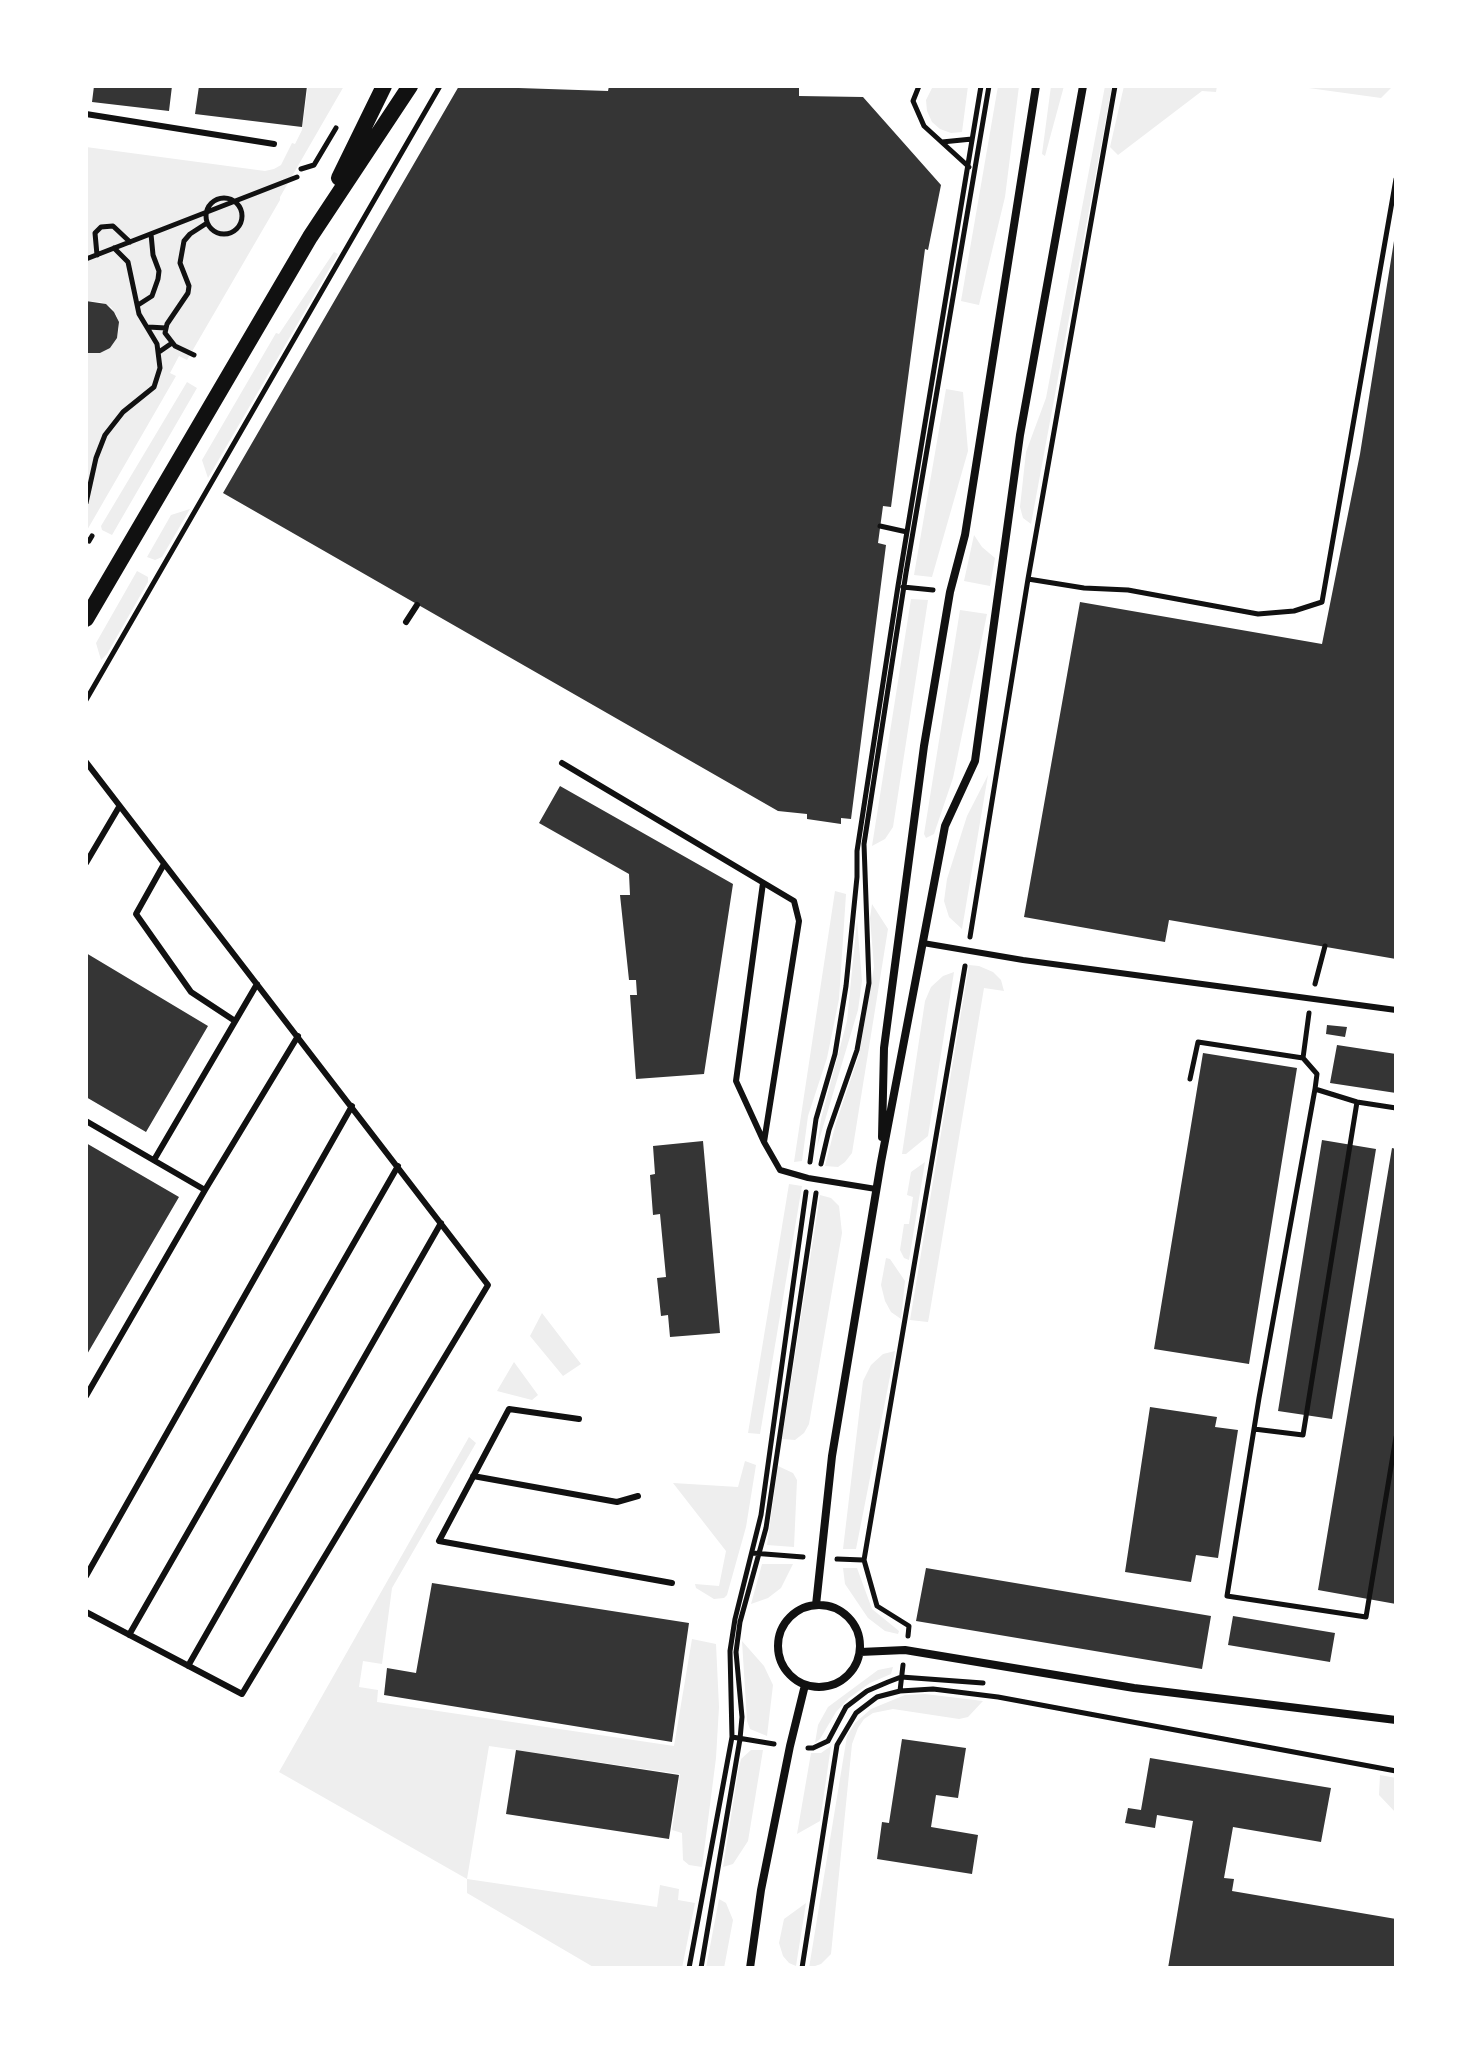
<!DOCTYPE html>
<html>
<head>
<meta charset="utf-8">
<style>
  body { margin:0 }
  #map { position:relative; width:1482px; height:2054px; overflow:hidden; background:#fff; font-family:Mulish,sans-serif }
  canvas { display:block }
  .frame { position:absolute; inset:0; border:88px solid #fff; pointer-events:none }
</style>
</head>
<body>
<div id="map">
<canvas width="1482" height="2054"></canvas>
<div class="frame"></div>
</div>
<script>
const c = document.querySelector('canvas').getContext('2d');
c.lineJoin = 'round';
function fill(path, color) { c.fillStyle = color; c.fill(path, 'evenodd'); }
const shape = rows => new Path2D(rows.map(r => 'M' + r).join(''));
function stroke(path, color, width, dash) { c.strokeStyle = color; c.lineWidth = width; c.lineCap = dash ? 'butt' : 'round'; c.setLineDash(dash || []); c.stroke(path); }
fill(shape([
  [308,86,344,86,280,197,280,200,187,360,179,356,170,373,176,376,86,532,86,353,100,353,110,348,117,338,119,328,117,316,111,307,101,302,86,301,86,147,265,171,274,169,281,165,292,143,295,144,302,130],
  [933,86,968,86,962,132,951,133,940,129,932,122,927,111,926,100],
  [998,86,1019,86,1005,197,979,305,961,301],
  [1051,86,1064,86,1045,156,1042,154],
  [1105,86,1112,86,1031,524,1023,518,1020,507,1026,452,1046,398],
  [1124,86,1217,86,1216,92,1202,91,1118,155,1110,147],
  [1294,86,1393,86,1381,98],
  [334,252,338,254,208,478,202,460,276,333,279,334],
  [187,382,197,388,112,535,102,530,101,526],
  [946,389,963,392,968,451,932,577,914,575],
  [190,509,162,557,155,560,147,557,171,515],
  [974,535,982,547,995,558,990,586,964,581],
  [137,571,148,577,148,582,107,654,101,660,96,643],
  [911,599,928,600,893,827,885,839,872,846],
  [960,610,987,614,953,778,934,834,926,838,924,834],
  [988,775,962,929,949,917,944,901,947,879,967,816],
  [835,891,846,894,839,999,827,1058,808,1116,802,1161,794,1162],
  [872,904,888,929,852,1153,845,1162,838,1167,825,1166,836,1123,859,1055,874,967,870,918],
  [857,920,862,981,858,1010,817,1147,821,1119,847,1021],
  [969,965,979,966,993,972,1001,980,1004,991,984,988,929,1317,928,1322,910,1320],
  [954,972,928,1136,906,1154,902,1154,925,1001,931,987,943,976],
  [925,1162,909,1260,904,1258,900,1250,904,1224,909,1224,913,1197,907,1195,911,1172],
  [789,1184,802,1186,760,1434,748,1433],
  [820,1195,831,1198,839,1206,842,1233,809,1424,804,1433,795,1440,782,1439],
  [886,1258,890,1259,905,1281,901,1319,891,1312,885,1301,881,1285],
  [542,1313,581,1364,563,1376,530,1336],
  [895,1351,856,1549,843,1549,863,1381,871,1365,883,1354],
  [514,1362,538,1395,532,1400,497,1391],
  [469,1437,476,1443,392,1588,382,1664,363,1661,359,1687,378,1690,377,1702,674,1746,692,1639,716,1644,719,1707,716,1758,702,1867,689,1865,683,1860,682,1833,672,1830,680,1774,489,1746,467,1879,657,1907,660,1885,679,1889,678,1900,695,1903,682,1968,595,1968,467,1893,467,1879,279,1772],
  [745,1461,756,1465,746,1527,727,1595,724,1598,714,1599,696,1588,695,1584,719,1586,726,1551,673,1483,738,1487],
  [778,1466,793,1473,797,1480,794,1547,767,1545],
  [762,1564,793,1564,781,1588,768,1598,751,1604],
  [843,1568,857,1568,872,1609,899,1631,898,1634,885,1631,868,1618,845,1584],
  [742,1641,764,1666,773,1685,767,1736,750,1729,747,1721],
  [893,1667,891,1674,870,1683,849,1698,836,1712,820,1739,815,1743,818,1725,828,1707,878,1670],
  [925,1694,983,1701,968,1717,959,1719,893,1709,873,1713,864,1719,858,1728,852,1744,831,1954,821,1964,809,1968,847,1736,855,1723,871,1709,905,1695],
  [831,1746,820,1821,797,1834,811,1753,821,1753],
  [751,1750,763,1750,748,1841,733,1864,723,1867,738,1772,741,1759],
  [1380,1775,1396,1778,1396,1813,1379,1795],
  [719,1899,726,1903,733,1920,724,1968,706,1968],
  [806,1903,796,1966,789,1963,783,1956,779,1943,784,1919]
]), '#eee');
fill(shape([
  [94,86,172,86,169,111,92,102],
  [199,86,307,86,302,127,195,114],
  [459,86,608,91,609,86,799,86,799,96,863,97,941,185,928,250,925,249,891,507,883,506,878,543,886,545,851,819,841,818,841,824,807,819,807,814,778,811,223,493],
  [1394,241,1396,959,1169,920,1165,942,1024,917,1080,602,1322,644,1360,454],
  [86,301,106,304,114,312,119,322,117,338,110,348,100,353,86,353],
  [560,786,733,884,704,1074,636,1079,630,995,637,995,636,980,629,980,620,895,630,895,629,874,539,823],
  [86,953,208,1026,146,1132,86,1097],
  [1327,1025,1347,1027,1345,1037,1326,1034],
  [1337,1045,1396,1054,1396,1093,1330,1083],
  [1203,1053,1297,1068,1249,1364,1154,1349],
  [1322,1140,1376,1149,1332,1419,1278,1411],
  [703,1141,720,1333,670,1337,668,1315,661,1316,657,1278,666,1277,660,1214,653,1215,650,1175,655,1174,653,1146],
  [86,1143,179,1197,86,1356],
  [1392,1148,1396,1149,1396,1604,1318,1590],
  [1150,1407,1217,1417,1215,1427,1238,1430,1218,1558,1196,1555,1191,1582,1125,1572],
  [926,1568,1211,1616,1202,1669,916,1621],
  [432,1583,689,1623,672,1742,384,1695,387,1668,416,1673],
  [1233,1616,1335,1633,1330,1662,1228,1645],
  [902,1739,966,1748,958,1798,936,1795,931,1827,978,1835,972,1874,877,1859,882,1822,889,1823],
  [516,1750,679,1775,669,1839,506,1814],
  [1150,1758,1331,1788,1321,1842,1233,1827,1224,1878,1234,1879,1232,1891,1396,1919,1396,1968,1168,1968,1193,1821,1157,1815,1155,1828,1125,1823,1128,1808,1141,1810]
]), '#353535');
stroke(shape([
  [919,86,913,101,924,126,969,167],
  [942,142,972,139],
  [301,169,314,165,336,128],
  '206 216a18 18 0 1 1 36 0a18 18 0 1 1-36 0Z',
  [97,255,95,233,101,227,113,226,130,242],
  [86,259,297,177],
  [138,305,152,296,158,279,159,271,153,255,151,234],
  [148,327,166,328],
  [159,352,172,343],
  [194,355,175,346,165,333,167,324,188,293,189,286,180,263,184,241,190,234,207,223],
  [86,503,96,458,105,435,123,412,154,387,160,368,157,344,139,314,128,262,114,248],
  [880,526,907,532],
  [86,539,89,541,92,536],
  [1028,579,1084,588,1128,590,1258,614,1294,611,1322,602,1396,179],
  [903,587,933,590],
  [86,700,440,86],
  [970,937,1028,579,1115,86],
  [1315,984,1325,946],
  [1309,1013,1303,1058,1317,1074,1315,1089,1357,1102,1396,1108],
  [1190,1079,1198,1042,1303,1058],
  [1315,1089,1259,1398,1227,1596,1366,1617,1396,1437],
  [810,1162,816,1119,835,1054,846,986,857,877,857,851,898,586,981,86],
  [821,1164,829,1130,857,1050,869,983,864,844,906,573,989,86],
  [1254,1429,1303,1435,1357,1102],
  [752,1553,803,1557],
  [837,1559,863,1560],
  [908,1636,909,1626,877,1606,864,1560,965,966],
  [900,1691,903,1665],
  [732,1737,774,1744],
  [808,1748,813,1748,828,1741,846,1707,867,1691,888,1682,901,1677,983,1683],
  [689,1968,732,1737,730,1651,735,1619,761,1515,806,1192],
  [701,1968,740,1739,742,1717,736,1652,740,1622,766,1528,816,1193],
  [802,1968,837,1745,856,1713,877,1697,900,1691,933,1689,998,1697,1396,1771]
]), '#111', 5);
stroke(shape([
  [86,114,274,144],
  [406,622,417,605],
  [86,762,488,1285,242,1694,86,1612],
  [562,763,794,901,799,921,764,1142,780,1170,808,1178,876,1189],
  [86,863,119,807],
  [164,864,136,914,191,992,235,1021],
  [763,883,736,1081,764,1142],
  [923,943,1023,960,1396,1010],
  [86,1121,205,1190,298,1036],
  [154,1160,257,984],
  [86,1396,205,1190],
  [579,1419,509,1409,439,1541,672,1583],
  [473,1476,617,1502,638,1496],
  [86,1576,352,1106],
  [129,1635,398,1166],
  [188,1666,441,1223]
]), '#111', 6);
stroke(shape([
  [882,1137,884,1048,924,746,950,592,965,535,1036,86],
  [816,1605,832,1456,881,1162,945,826,975,761,1020,435,1083,86],
  '778 1646a41 41 0 1 1 82 0a41 41 0 1 1-82 0Z',
  [860,1652,905,1650,1134,1688,1396,1720],
  [750,1968,761,1890,790,1746,805,1685]
]), '#111', 8);
stroke(shape([
  [339,178,384,86],
  [86,619,310,237,410,86]
]), '#111', 16);
</script>
</body>
</html>
